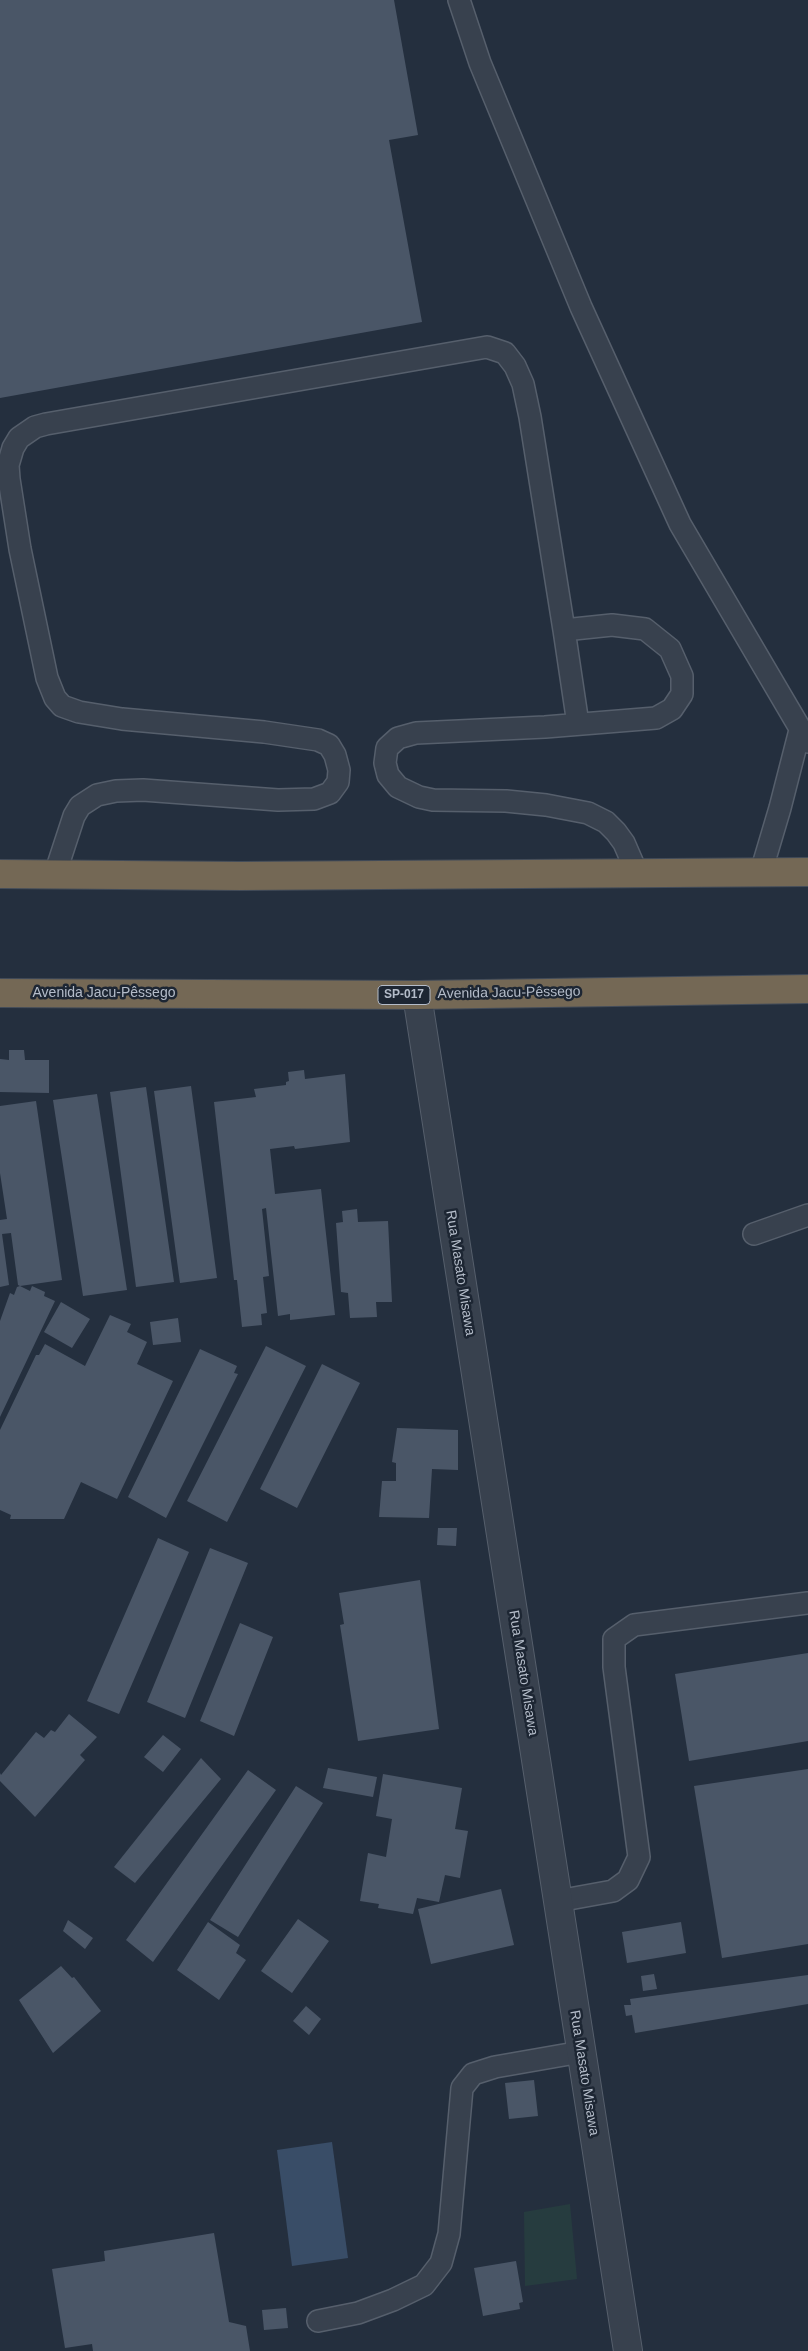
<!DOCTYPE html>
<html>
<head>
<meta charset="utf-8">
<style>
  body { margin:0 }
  canvas { display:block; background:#242f3e }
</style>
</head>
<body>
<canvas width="808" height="2351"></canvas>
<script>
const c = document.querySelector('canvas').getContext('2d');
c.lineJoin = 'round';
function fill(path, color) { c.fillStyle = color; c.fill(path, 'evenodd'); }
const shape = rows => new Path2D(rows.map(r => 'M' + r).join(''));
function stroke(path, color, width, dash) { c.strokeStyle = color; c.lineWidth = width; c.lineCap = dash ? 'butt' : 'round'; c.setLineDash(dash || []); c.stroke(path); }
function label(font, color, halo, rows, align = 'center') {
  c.font = font + ' Helvetica,sans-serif'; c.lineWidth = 5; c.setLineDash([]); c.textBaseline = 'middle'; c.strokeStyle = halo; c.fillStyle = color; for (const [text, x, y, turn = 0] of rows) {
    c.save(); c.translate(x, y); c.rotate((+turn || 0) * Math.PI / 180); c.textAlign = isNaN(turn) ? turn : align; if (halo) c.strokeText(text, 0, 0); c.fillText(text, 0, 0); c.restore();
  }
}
fill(shape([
  [570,2204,577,2279,525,2286,524,2212]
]), '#263c3f');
fill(shape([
  [332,2142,348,2258,292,2266,277,2150]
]), '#394d67');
fill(shape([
  [0,0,394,0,418,135,389,140,422,322,0,398],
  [9,1050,24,1050,25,1060,49,1060,49,1093,0,1092,0,1059,9,1060],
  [304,1070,305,1079,345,1074,350,1142,295,1149,294,1146,270,1149,275,1194,321,1189,335,1315,290,1320,290,1314,278,1316,266,1208,262,1209,269,1276,263,1277,267,1313,261,1314,262,1325,242,1327,237,1280,234,1280,214,1102,256,1097,254,1089,286,1085,286,1082,289,1081,288,1072],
  [191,1086,217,1278,180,1283,154,1091],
  [146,1087,174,1282,136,1287,110,1092],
  [97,1094,127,1290,83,1296,53,1100],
  [36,1101,62,1280,20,1286,30,1291,32,1286,45,1292,44,1296,55,1301,0,1417,0,1321,10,1293,14,1295,17,1287,20,1286,18,1285,11,1233,2,1234,9,1285,0,1287,0,1220,7,1219,0,1173,0,1106],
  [357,1209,358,1222,388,1221,392,1302,376,1302,377,1317,350,1318,348,1293,341,1292,336,1223,343,1222,342,1211],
  [61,1302,90,1319,72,1348,44,1332],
  [110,1315,131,1324,127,1332,147,1342,137,1364,173,1381,117,1499,81,1482,64,1519,10,1519,11,1515,0,1510,0,1430,36,1355,39,1355,45,1344,85,1366],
  [178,1318,181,1342,153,1345,150,1322],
  [266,1346,306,1366,227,1522,187,1501],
  [200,1349,237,1366,234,1373,238,1374,166,1518,128,1497],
  [322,1364,360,1383,297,1508,260,1489],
  [397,1428,458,1430,458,1470,432,1469,429,1518,379,1517,382,1481,396,1481,396,1463,392,1462],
  [438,1528,457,1528,456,1546,437,1545],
  [158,1538,189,1552,119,1714,87,1701],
  [210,1548,248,1563,185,1718,147,1702],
  [420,1580,439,1729,358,1741,340,1625,344,1624,339,1593],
  [240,1623,273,1637,234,1736,200,1721],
  [808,1653,808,1741,689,1761,675,1674],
  [69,1714,97,1737,80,1755,85,1760,35,1817,0,1781,0,1773,1,1775,36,1732,44,1738,51,1730,55,1732],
  [163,1735,181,1749,163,1772,144,1757],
  [201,1758,221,1779,135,1883,114,1867],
  [328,1768,377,1777,373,1797,323,1788],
  [808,1769,808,1944,722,1958,694,1786],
  [248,1770,276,1790,153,1962,126,1940],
  [383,1774,462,1788,455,1829,468,1831,460,1878,445,1875,439,1902,417,1898,413,1914,378,1908,379,1904,360,1901,368,1853,386,1857,392,1819,376,1816],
  [296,1786,323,1803,238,1937,210,1920],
  [501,1889,514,1945,431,1964,418,1909],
  [298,1919,329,1941,292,1993,261,1971],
  [68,1920,93,1938,85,1949,63,1931],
  [208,1922,240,1945,236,1953,246,1960,219,2000,177,1970],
  [681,1922,686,1953,627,1963,622,1932],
  [61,1966,72,1978,74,1977,101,2011,53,2053,19,2000],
  [654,1974,657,1989,643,1991,641,1976],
  [808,1975,808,2004,635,2033,632,2015,626,2016,624,2005,631,2005,630,1999],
  [306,2006,321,2019,309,2035,293,2021],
  [534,2080,538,2116,509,2119,505,2083],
  [214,2233,229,2322,246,2326,250,2351,93,2351,92,2344,65,2348,52,2269,105,2261,104,2251],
  [516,2261,523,2302,519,2303,520,2309,483,2316,474,2268],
  [286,2308,288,2328,264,2330,262,2310]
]), '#4a5667');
const lane = shape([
  [459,0,480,63,581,307,680,524,808,742],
  [564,630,578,724],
  [761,872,780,808,800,730],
  [55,874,74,816,80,806,97,795,116,791,143,790,278,800,314,799,330,793,338,782,339,770,335,755,329,745,318,740,264,732,122,719,79,712,62,706,55,698,47,678,20,549,9,479,8,465,13,448,19,438,35,427,46,424,487,347,505,353,515,366,523,384,530,417,564,630,612,625,645,629,670,649,682,676,682,694,672,709,656,718,545,727,416,733,398,738,387,748,385,763,388,775,398,787,419,797,433,800,506,801,546,805,588,813,606,822,616,832,624,843,637,873],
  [754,1234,808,1215],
  [558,1901,613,1891,628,1880,639,1857,614,1667,614,1639,634,1625,808,1603],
  [318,2321,358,2313,393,2300,424,2285,441,2263,449,2234,462,2088,473,2074,495,2067,581,2052]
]);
const street = shape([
  [417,995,628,2351]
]);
const highway = shape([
  [0,874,240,876,808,872],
  [0,993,417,995,808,989]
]);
stroke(lane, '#565f6c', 24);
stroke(street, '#565f6c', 30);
stroke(highway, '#434c59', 30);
stroke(lane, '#38414e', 21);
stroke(street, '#38414e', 28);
stroke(highway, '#746855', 28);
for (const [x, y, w] of [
  [404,995,52]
]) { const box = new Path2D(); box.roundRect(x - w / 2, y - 9.5, w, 19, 4); c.fillStyle = '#1d2633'; c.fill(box); stroke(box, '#b4bcc9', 1); }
label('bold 12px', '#b4bcc9', null, [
  ["SP-017",404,995]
]);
label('14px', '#b4bcc9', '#1d2633', [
  ["Avenida Jacu-Pêssego",104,993],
  ["Avenida Jacu-Pêssego",509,993,-1],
  ["Rua Masato Misawa",460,1273,81],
  ["Rua Masato Misawa",523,1673,81],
  ["Rua Masato Misawa",584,2073,81]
]);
</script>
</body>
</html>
